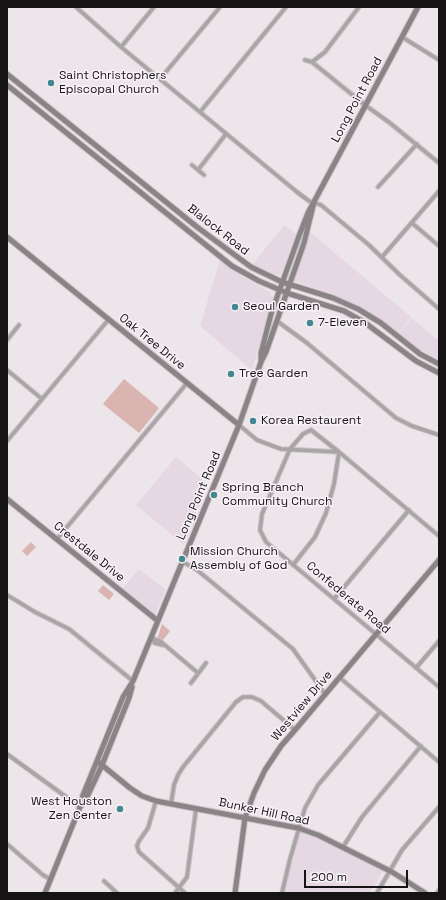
<!DOCTYPE html>
<html>
<head>
<meta charset="utf-8">
<style>
  body { margin:0 }
  #map { position:relative; width:446px; height:900px; overflow:hidden; background:#ece5ea; font-family:"Space Grotesk",sans-serif }
  canvas { display:block }
  .frame { position:absolute; inset:0; border:8px solid #161315; pointer-events:none }
  .scale { position:absolute; left:304px; top:870px; width:104px; height:18px; box-sizing:border-box; border:2px solid #161315; border-top:0; padding-left:5px; font-size:12px; line-height:14px; white-space:nowrap; color:#161315; -webkit-text-stroke:3px #f9f2f8; paint-order:stroke }
</style>
</head>
<body>
<div id="map">
<canvas width="446" height="900"></canvas>
<div class="frame"></div>
<div class="scale">200 m</div>
</div>
<script>
const c = document.querySelector('canvas').getContext('2d');
c.lineJoin = 'round';
function fill(path, color) { c.fillStyle = color; c.fill(path, 'evenodd'); }
const shape = rows => new Path2D(rows.map(r => 'M' + r).join(''));
function stroke(path, color, width, dash) { c.strokeStyle = color; c.lineWidth = width; c.lineCap = dash ? 'butt' : 'round'; c.setLineDash(dash || []); c.stroke(path); }
function label(font, color, halo, rows, align = 'center') {
  c.font = font + ' "Space Grotesk",sans-serif'; c.lineWidth = 3; c.setLineDash([]); c.textBaseline = 'middle'; c.strokeStyle = halo; c.fillStyle = color; for (const [text, x, y, turn = 0] of rows) {
    c.save(); c.translate(x, y); c.rotate((+turn || 0) * Math.PI / 180); c.textAlign = isNaN(turn) ? turn : align; if (halo) c.strokeText(text, 0, 0); c.fillText(text, 0, 0); c.restore();
  }
}
fill(shape([
  [284,225,296,234,280,276,253,264],
  [310,232,411,317,398,334,370,313,344,299,294,281],
  [220,260,247,279,270,292,273,298,252,370,200,326],
  [412,318,439,341,439,360,419,349,399,334],
  [231,428,184,545,136,505,176,457,208,484],
  [139,569,166,590,155,615,122,589],
  [300,832,317,837,342,849,383,871,370,893,284,893]
]), '#e6d8e3');
fill(shape([
  [124,379,159,408,139,433,103,404],
  [31,542,36,547,27,556,22,551],
  [103,585,114,594,109,600,98,591],
  [162,624,170,631,163,640,158,638,158,636]
]), '#d9b4b1');
const street = shape([
  [76,7,121,47,297,192,309,201,321,205,369,245,400,275,439,309],
  [402,37,439,60],
  [121,47,154,7],
  [305,60,312,62,325,52,359,7],
  [312,62,365,105,390,123,439,163],
  [160,79,220,7],
  [200,112,286,7],
  [192,165,198,170,226,134],
  [198,170,204,175],
  [378,187,417,144],
  [412,223,439,246],
  [382,257,439,191],
  [277,321,307,343,396,418,412,426,439,435],
  [7,340,19,325],
  [7,370,42,399],
  [239,425,257,440,281,449,339,452,439,536],
  [7,441,109,319],
  [57,539,187,383],
  [183,562,197,570,293,649,325,694],
  [293,565,315,537,326,513,334,484,339,452,311,430,303,434,290,449,262,514,260,530,266,542,439,687],
  [7,595,35,612,69,629,133,681],
  [334,599,409,510],
  [163,645,155,643,150,639,155,639,160,641,198,673],
  [416,668,439,641],
  [339,677,439,762],
  [191,683,206,663],
  [7,754,80,807],
  [156,801,148,828,139,841,137,846,139,852,185,893],
  [171,804,174,785,178,775,183,767,236,702,243,697,252,697,261,701,295,730],
  [7,844,43,875,50,879],
  [343,847,362,817,421,746],
  [104,881,117,893],
  [175,893,187,877,196,809],
  [282,893,290,859,305,808,318,785,380,712],
  [377,893,402,850,439,807],
  [437,893,439,890]
]);
const secondary = shape([
  [7,74,197,227,251,267,282,282,333,298,358,309,381,323,420,354,439,364],
  [7,85,232,266,259,281,287,293,344,311,364,322,416,361,439,373],
  [7,237,239,425],
  [261,361,261,353,271,314,299,236,308,213,418,7],
  [7,499,158,621],
  [97,761,130,788,142,796,156,801,298,828,318,835,392,872,425,893],
  [82,805,87,797,102,765,129,698,132,687],
  [45,893,80,807,83,795,97,761,123,697,133,681,239,425,261,362,266,352,304,243,314,202],
  [235,893,245,818,254,793,265,770,281,746,295,730,439,560]
]);
stroke(street, '#cac3c8', 5.5);
stroke(secondary, '#cac3c8', 7);
stroke(street, '#a9a5a6', 3.5);
stroke(secondary, '#8a8486', 5);
for (const [x, y, r, color] of [
  [51,83,4,"#418890"],
  [235,307,4,"#418890"],
  [310,323,4,"#418890"],
  [231,374,4,"#418890"],
  [253,421,4,"#418890"],
  [214,495,4,"#418890"],
  [182,559,4,"#418890"],
  [120,809,4,"#418890"]
]) { const dot = new Path2D(); dot.arc(x, y, r, 0, 2 * Math.PI); c.fillStyle = color; c.fill(dot); stroke(dot, '#f9f2f8', 1.5); }
label('12px', '#161315', '#f9f2f8', [
  ["Saint Christophers",59,76],
  ["Episcopal Church",59,90],
  ["Seoul Garden",243,307],
  ["7-Eleven",318,323],
  ["Tree Garden",239,374],
  ["Korea Restaurent",261,421],
  ["Spring Branch",222,488],
  ["Community Church",222,502],
  ["Mission Church",190,552],
  ["Assembly of God",190,566],
  ["West Houston",112,802,"right"],
  ["Zen Center",112,816,"right"]
], 'left');
label('12px', '#161315', '#f9f2f8', [
  ["Long Point Road",357,100,-62],
  ["Blalock Road",218,230,38],
  ["Oak Tree Drive",152,342,39],
  ["Long Point Road",199,496,-67],
  ["Crestdale Drive",89,552,39],
  ["Confederate Road",348,598,40],
  ["Westview Drive",302,706,-50],
  ["Bunker Hill Road",264,812,12]
]);
</script>
</body>
</html>
